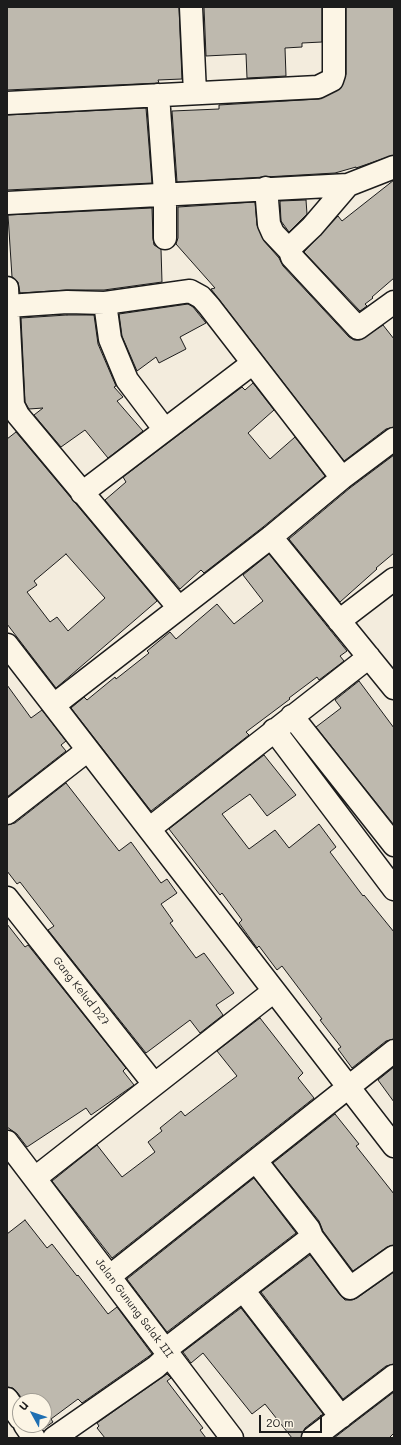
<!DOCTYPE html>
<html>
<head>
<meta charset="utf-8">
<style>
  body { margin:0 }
  #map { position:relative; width:401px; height:1445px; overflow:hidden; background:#f3ecdd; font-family:Mali,sans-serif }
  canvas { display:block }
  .frame { position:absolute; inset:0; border:8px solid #1c1c1c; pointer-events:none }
  .north { position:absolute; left:12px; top:1393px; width:40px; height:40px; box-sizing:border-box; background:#fcf5e5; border:1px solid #a29e95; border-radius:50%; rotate:310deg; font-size:11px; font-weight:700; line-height:16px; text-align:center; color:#1c1c1c }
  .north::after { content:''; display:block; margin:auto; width:14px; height:18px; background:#1f6fb2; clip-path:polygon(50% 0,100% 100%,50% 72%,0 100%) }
  .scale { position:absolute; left:259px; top:1415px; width:63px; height:18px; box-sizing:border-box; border:2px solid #1c1c1c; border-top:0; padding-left:5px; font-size:12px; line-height:14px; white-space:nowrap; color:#1c1c1c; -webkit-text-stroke:3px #fcf5e5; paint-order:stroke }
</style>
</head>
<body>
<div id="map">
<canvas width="401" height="1445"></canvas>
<div class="frame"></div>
<div class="north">U</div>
<div class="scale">20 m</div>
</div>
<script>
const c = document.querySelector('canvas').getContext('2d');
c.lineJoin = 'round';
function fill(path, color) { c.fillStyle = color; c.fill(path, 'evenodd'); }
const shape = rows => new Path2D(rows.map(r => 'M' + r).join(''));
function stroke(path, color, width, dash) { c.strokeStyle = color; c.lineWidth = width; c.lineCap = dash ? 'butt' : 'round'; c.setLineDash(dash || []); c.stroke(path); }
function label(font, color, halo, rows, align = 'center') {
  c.font = font + ' Mali,sans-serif'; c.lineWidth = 4; c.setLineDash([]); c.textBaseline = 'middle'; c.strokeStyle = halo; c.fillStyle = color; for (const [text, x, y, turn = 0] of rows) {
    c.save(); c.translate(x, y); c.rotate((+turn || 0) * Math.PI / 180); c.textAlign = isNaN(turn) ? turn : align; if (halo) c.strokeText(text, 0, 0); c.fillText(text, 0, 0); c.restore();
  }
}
const building = shape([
  [7,7,179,7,182,79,158,80,159,83,7,90,7,7],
  [204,7,322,7,322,42,302,43,302,47,285,48,286,76,247,78,246,54,206,56,204,7],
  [346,7,394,7,394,155,356,168,356,167,335,173,177,182,172,111,219,109,219,105,319,99,341,88,346,74,346,7],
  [146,108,152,183,7,190,7,115,146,108],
  [394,180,394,278,372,297,373,298,365,304,367,306,360,311,304,252,338,216,342,221,394,180],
  [306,200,307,214,289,232,281,221,280,201,306,200],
  [255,202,257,225,264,241,279,258,283,266,349,337,354,340,360,340,383,325,394,339,394,427,386,429,344,461,211,289,215,288,176,244,178,238,178,207,255,202],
  [152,208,153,238,154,245,161,249,162,282,104,290,67,290,20,293,18,282,12,277,8,215,152,208],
  [188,304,193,307,206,323,180,337,186,349,159,363,156,357,137,371,122,336,119,314,188,304],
  [67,315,94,315,98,344,116,386,114,387,123,397,117,401,143,431,108,458,85,430,61,447,34,415,43,408,29,409,25,402,21,318,67,315],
  [253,383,274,410,248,433,270,459,295,437,325,476,263,527,204,573,201,570,180,589,105,500,126,482,123,477,242,387,245,390,253,383],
  [16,432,157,601,56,688,7,624,7,439,16,432],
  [66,554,105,598,68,631,57,617,50,622,27,592,37,585,34,581,66,554],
  [394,455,394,553,376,568,377,569,340,602,289,539,350,488,394,455],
  [269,554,347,651,340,656,344,661,319,680,317,677,289,698,290,699,246,732,249,735,151,811,71,708,84,697,87,700,115,677,116,679,149,653,147,651,170,632,176,639,217,604,234,624,263,601,243,575,269,554],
  [359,681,394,728,394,825,316,727,341,708,335,700,359,681],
  [7,685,31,718,42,710,66,741,61,745,66,751,7,797,7,685],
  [264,755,296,795,267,816,250,794,222,814,249,849,275,830,289,848,319,824,336,847,330,852,363,896,364,895,394,932,394,1039,386,1041,352,1068,338,1049,341,1047,320,1020,322,1019,282,966,277,970,259,946,257,948,239,923,242,920,222,893,220,895,169,829,264,755],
  [66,783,119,851,131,842,161,883,167,879,177,893,161,904,173,921,170,923,196,958,204,953,234,993,216,1005,223,1015,200,1033,190,1020,146,1053,48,930,54,926,20,882,17,884,7,871,7,825,15,823,66,783],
  [7,924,25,947,28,945,126,1068,123,1071,134,1085,91,1115,86,1108,27,1147,17,1134,7,1127,7,924],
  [260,1018,303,1073,298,1078,314,1098,112,1258,52,1181,97,1145,122,1177,155,1152,148,1142,162,1131,160,1128,181,1111,185,1116,237,1076,217,1051,260,1018],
  [394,1067,394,1102,378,1080,394,1067],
  [335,1114,359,1144,356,1146,394,1194,394,1245,387,1247,353,1271,323,1231,319,1221,273,1163,335,1114],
  [254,1178,296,1233,167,1332,127,1279,254,1178],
  [25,1220,47,1248,52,1244,77,1276,78,1275,108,1314,117,1307,152,1354,82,1403,78,1399,51,1419,53,1422,43,1429,40,1425,44,1425,44,1401,24,1401,17,1392,13,1388,7,1387,7,1234,25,1220],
  [310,1255,340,1295,345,1300,352,1300,357,1298,394,1272,394,1364,386,1366,343,1399,261,1292,310,1255],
  [241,1308,323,1414,305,1428,301,1438,292,1438,265,1404,252,1414,203,1353,191,1363,183,1352,241,1308],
  [167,1374,171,1378,167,1381,203,1428,200,1430,206,1438,105,1438,97,1428,99,1426,97,1423,167,1374],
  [394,1392,394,1433,389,1438,334,1438,394,1392]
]);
fill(building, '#beb9ae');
stroke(building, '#1c1c1c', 1);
const minor = shape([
  [191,7,195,93],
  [158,95,165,193,165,238],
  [7,103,318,87,332,80,334,74,334,7],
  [348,185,312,227,293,245,290,251,292,257,358,328,394,302],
  [266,188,269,224,273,233,290,251],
  [7,203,348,185,394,167],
  [7,288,13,405,18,415,179,608],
  [8,306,67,302,105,303],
  [165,430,127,380,110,339,105,303,190,291,201,297,209,306,342,478],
  [82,493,253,363],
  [271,537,394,688],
  [339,621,394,579],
  [7,645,394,1146],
  [54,705,271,537,342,478,394,439],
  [292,716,394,845],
  [274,730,394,889],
  [7,813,88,750],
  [149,829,369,657],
  [7,898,154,1084],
  [7,1142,232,1438],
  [256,1161,309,1229,312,1237],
  [35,1178,274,991],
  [110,1276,394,1051],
  [243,1290,341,1417],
  [165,1350,312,1237,350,1288,394,1257],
  [7,1399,20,1418],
  [25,1425,34,1438],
  [54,1438,156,1367,169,1355],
  [313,1438,394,1376]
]);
stroke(minor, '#1c1c1c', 25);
stroke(minor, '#fcf5e5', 22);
label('11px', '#1c1c1c', '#fcf5e5', [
  ["Gang Kelud D27",81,991,52],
  ["Jalan Gunung Salak III",134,1308,53]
]);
</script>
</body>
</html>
